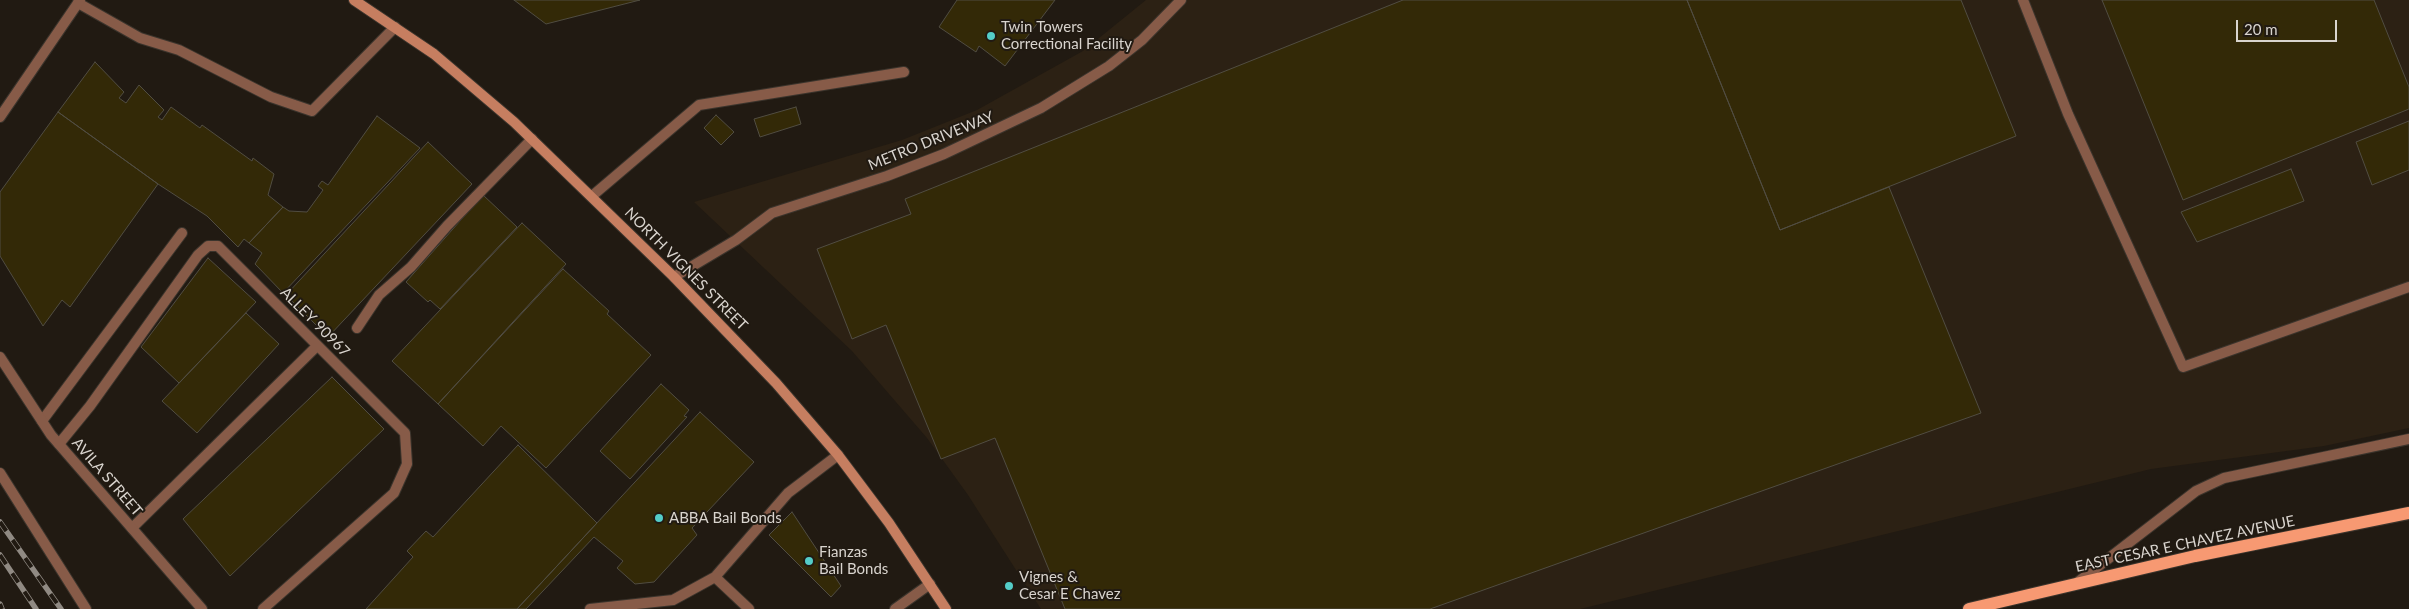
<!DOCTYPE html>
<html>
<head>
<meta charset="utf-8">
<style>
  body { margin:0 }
  #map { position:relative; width:2409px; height:609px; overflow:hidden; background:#211a12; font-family:Lato,sans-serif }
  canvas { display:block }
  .scale { position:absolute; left:2236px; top:20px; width:101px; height:22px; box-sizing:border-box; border:2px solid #d9d4ce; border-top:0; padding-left:6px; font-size:15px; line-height:18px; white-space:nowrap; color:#d9d4ce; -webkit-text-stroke:4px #211a12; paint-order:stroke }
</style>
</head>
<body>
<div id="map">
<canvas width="2409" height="609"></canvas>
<div class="scale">20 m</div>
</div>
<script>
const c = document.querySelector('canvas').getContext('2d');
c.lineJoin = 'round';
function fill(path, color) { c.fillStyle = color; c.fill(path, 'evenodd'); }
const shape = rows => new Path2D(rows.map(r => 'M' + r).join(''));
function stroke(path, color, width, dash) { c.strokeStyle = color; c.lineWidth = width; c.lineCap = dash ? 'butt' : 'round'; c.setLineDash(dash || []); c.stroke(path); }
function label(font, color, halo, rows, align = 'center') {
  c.font = font + ' Lato,sans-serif'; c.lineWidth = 4; c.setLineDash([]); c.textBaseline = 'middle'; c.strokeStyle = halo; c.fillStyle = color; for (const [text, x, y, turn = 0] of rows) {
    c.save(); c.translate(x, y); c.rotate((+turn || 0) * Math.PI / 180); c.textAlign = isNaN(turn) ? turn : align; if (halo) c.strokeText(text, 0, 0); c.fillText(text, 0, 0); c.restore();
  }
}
fill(shape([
  [1146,0,2409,0,2409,428,2324,446,2151,469,1580,609,1041,609,968,495,927,438,852,351,694,202,902,140,977,110,1083,51]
]), '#2c2114');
const building = shape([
  [514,0,640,0,546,24,514,0],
  [957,0,1055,0,1005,66,979,46,976,52,939,27,957,0],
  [1403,0,1687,0,1780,230,1889,187,1981,413,1430,609,1065,609,995,438,941,459,886,325,852,339,817,249,911,214,905,199,1403,0],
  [1687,0,1961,0,2016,136,1780,230,1687,0],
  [2102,0,2374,0,2409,87,2409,109,2183,200,2102,0],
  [95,62,124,92,119,98,126,103,139,85,164,110,158,117,162,120,171,107,200,128,202,125,252,161,253,158,274,174,268,195,283,207,249,243,244,239,238,247,207,216,158,184,58,112,95,62],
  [796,107,801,124,760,137,754,119,796,107],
  [58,112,158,184,70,307,62,300,43,326,0,256,0,192,58,112],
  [716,115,734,132,721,145,704,128,716,115],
  [377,116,420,148,283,293,255,264,262,253,249,243,283,207,289,211,307,212,323,190,318,186,322,181,328,185,377,116],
  [2409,121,2409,170,2372,185,2356,142,2409,121],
  [428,142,472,184,328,337,286,295,428,142],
  [2291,169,2304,201,2197,242,2181,212,2291,169],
  [483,195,517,227,440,309,430,300,428,302,406,282,483,195],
  [522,223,566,264,438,404,392,361,522,223],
  [208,258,256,302,179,383,141,347,208,258],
  [563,269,609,311,607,314,651,355,546,468,501,426,483,446,438,404,563,269],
  [246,313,279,344,197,433,162,401,246,313],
  [332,377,384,429,230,576,183,519,332,377],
  [661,384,689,410,684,416,687,417,630,479,600,451,661,384],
  [700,412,754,462,692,528,697,535,654,582,635,584,617,568,623,561,594,537,526,609,517,609,700,412],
  [518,445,597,523,517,609,366,609,413,557,407,551,426,531,433,537,518,445],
  [792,512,841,586,831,597,769,535,792,512]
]);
fill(building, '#332907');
stroke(building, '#514d42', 1);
const service = shape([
  [2023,0,2068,114,2183,367,2409,287],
  [78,3,140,38,179,50,271,97,312,111,395,27],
  [592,196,699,105,904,72],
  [357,328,379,295,411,267,447,226,532,139],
  [42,421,182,233],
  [59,444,90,406,198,255,208,246,218,246,405,433,407,464,394,493,263,609],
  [0,473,86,609],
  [132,528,317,346],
  [715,577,749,609],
  [2078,582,2196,491,2224,478,2409,439],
  [590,609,673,600,715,577,788,493,838,455]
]);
const minor = shape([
  [0,117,80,0],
  [674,277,736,240,772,213,887,176,944,154,1041,108,1109,66,1142,40,1181,0],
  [0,357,51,435,202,609],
  [895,609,930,584]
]);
const secondary = shape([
  [354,0,434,54,514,122,674,277,776,383,838,455,889,523,946,609]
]);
const primary = shape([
  [1969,609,2195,556,2409,513]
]);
stroke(service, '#3b342c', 12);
stroke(minor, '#3b342c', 12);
stroke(secondary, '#3b342c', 12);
stroke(primary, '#3b342c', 14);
stroke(service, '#875b48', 10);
stroke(minor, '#875b48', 10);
stroke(secondary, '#c67e60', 10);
stroke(primary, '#f79972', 12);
const rail = shape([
  [0,522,61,609],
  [0,555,36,609],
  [0,604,2,609]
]);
stroke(rail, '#908a83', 5.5);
stroke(rail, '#211a12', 4, [11]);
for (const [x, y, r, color] of [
  [991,36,5,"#54cdc8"],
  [659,518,5,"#54cdc8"],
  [809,561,5,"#54cdc8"],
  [1009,586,5,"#54cdc8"]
]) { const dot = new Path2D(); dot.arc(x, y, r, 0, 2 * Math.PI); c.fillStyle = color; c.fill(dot); stroke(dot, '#211a12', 2); }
label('15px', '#d9d4ce', '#211a12', [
  ["Twin Towers",1001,27],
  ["Correctional Facility",1001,44],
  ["ABBA Bail Bonds",669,518],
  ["Fianzas",819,552],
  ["Bail Bonds",819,569],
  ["Vignes &",1019,577],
  ["Cesar E Chavez",1019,594]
], 'left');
label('15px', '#d9d4ce', '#211a12', [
  ["METRO DRIVEWAY",931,141,-22],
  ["NORTH VIGNES STREET",686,269,45],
  ["ALLEY 90967",315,322,45],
  ["AVILA STREET",107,477,49],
  ["EAST CESAR E CHAVEZ AVENUE",2185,544,-12]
]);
</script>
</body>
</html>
